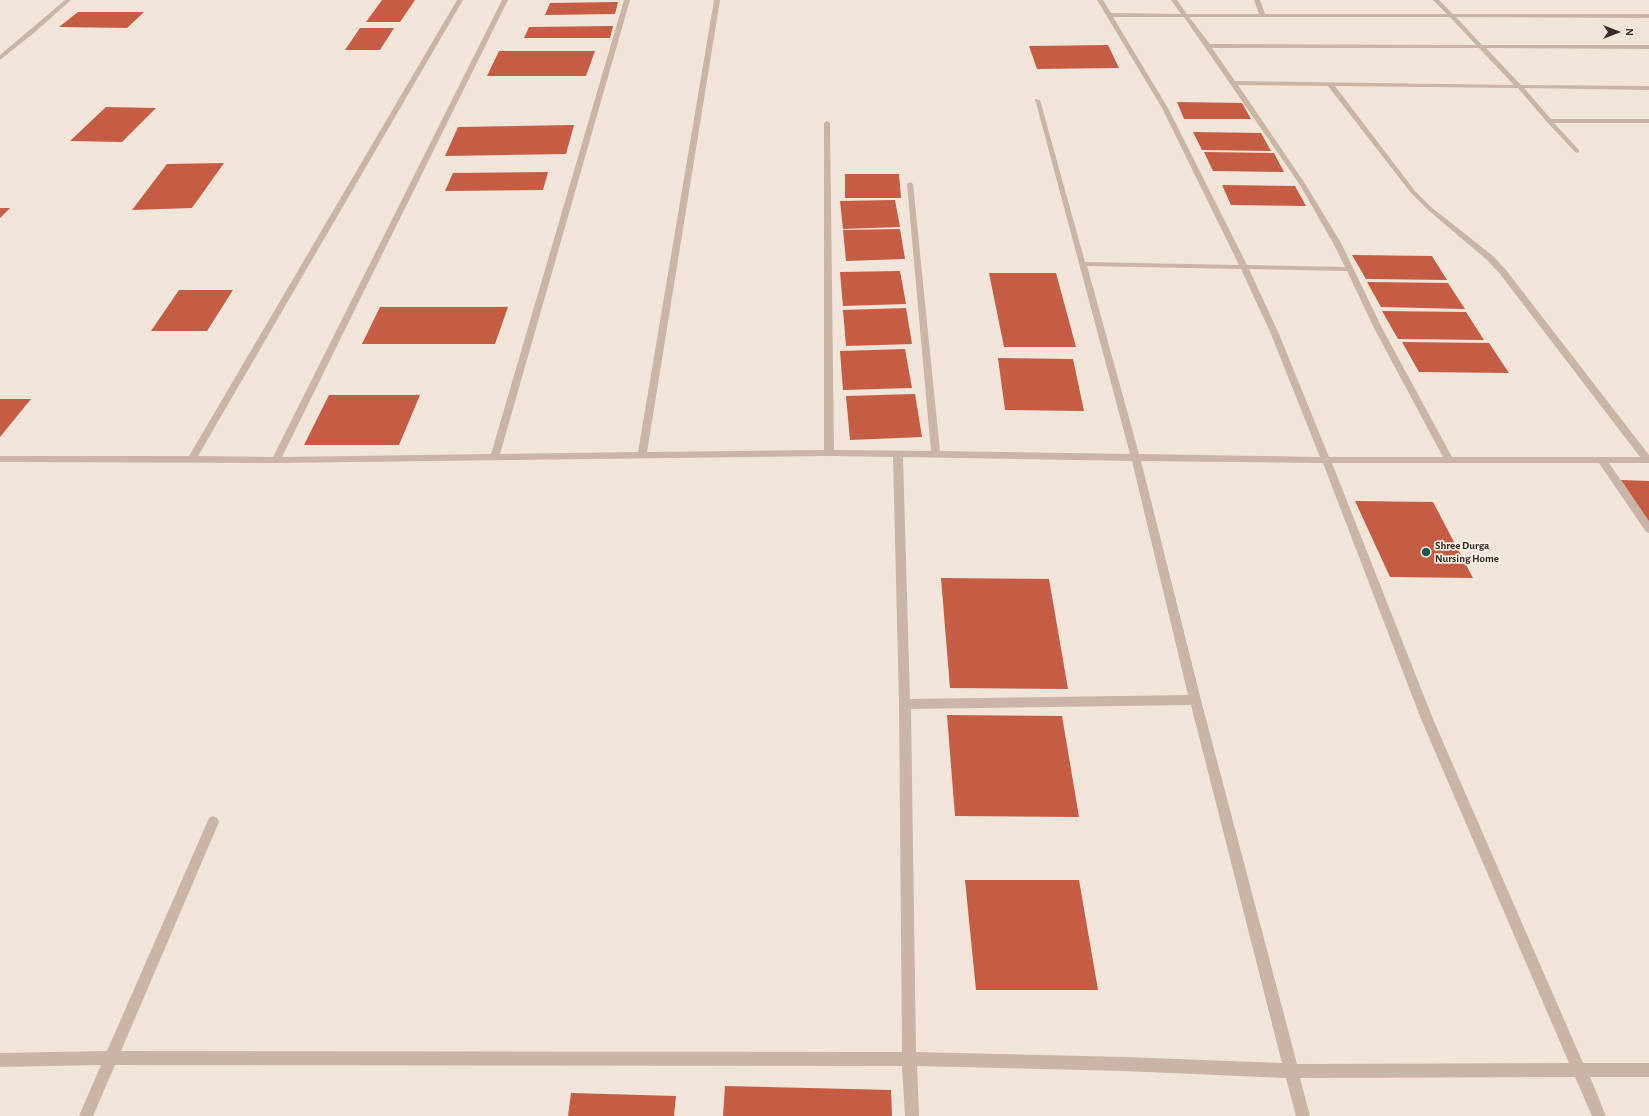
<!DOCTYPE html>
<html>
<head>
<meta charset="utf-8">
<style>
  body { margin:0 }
  #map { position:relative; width:1649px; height:1116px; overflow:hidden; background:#f1e5da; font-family:"Alegreya Sans",sans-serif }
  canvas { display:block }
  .north { position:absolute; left:1597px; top:12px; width:40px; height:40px; -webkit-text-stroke:3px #f9efe6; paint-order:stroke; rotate:90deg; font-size:11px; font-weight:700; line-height:16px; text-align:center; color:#352a27 }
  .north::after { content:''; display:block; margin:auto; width:14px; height:18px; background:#352a27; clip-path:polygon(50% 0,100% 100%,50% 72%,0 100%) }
</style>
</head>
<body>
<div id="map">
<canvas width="1649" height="1116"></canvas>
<div class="north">N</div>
</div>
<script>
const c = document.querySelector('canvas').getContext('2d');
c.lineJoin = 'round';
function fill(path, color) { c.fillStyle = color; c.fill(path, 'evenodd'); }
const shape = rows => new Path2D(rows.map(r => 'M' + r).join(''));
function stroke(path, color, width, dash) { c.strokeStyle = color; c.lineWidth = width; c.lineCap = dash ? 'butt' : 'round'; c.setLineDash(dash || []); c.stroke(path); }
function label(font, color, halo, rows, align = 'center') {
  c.font = font + ' "Alegreya Sans",sans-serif'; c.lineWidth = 3.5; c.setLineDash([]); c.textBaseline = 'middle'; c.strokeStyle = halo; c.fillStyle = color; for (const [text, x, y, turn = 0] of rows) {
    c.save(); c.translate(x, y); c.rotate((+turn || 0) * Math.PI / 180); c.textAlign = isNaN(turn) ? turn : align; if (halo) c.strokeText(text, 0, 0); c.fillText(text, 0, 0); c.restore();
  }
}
fill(shape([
  [382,0,415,0,400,22,366,22],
  [618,2,615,14,545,15,550,3],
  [78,12,144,12,127,28,59,27],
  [613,26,610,38,524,38,529,27],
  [360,28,394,28,380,50,345,50],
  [1108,45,1119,68,1037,69,1029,46],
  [499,51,595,51,586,76,487,76],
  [1177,102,1242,103,1251,119,1184,119],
  [106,107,156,108,122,142,70,141],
  [574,125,566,154,445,156,458,127],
  [1193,132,1261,133,1271,151,1202,150],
  [1204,152,1274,153,1284,172,1213,171],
  [224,163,192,208,132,210,167,164],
  [548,172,543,190,445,191,453,173],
  [845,174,899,174,901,198,845,198],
  [1222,185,1295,186,1306,206,1231,205],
  [895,200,900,227,843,229,840,201],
  [0,208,10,208,0,218],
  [900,229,905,259,846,261,843,230],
  [1352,255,1432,256,1447,280,1366,279],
  [900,271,906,304,843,306,840,272],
  [989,273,1056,273,1076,347,1004,347],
  [1367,282,1448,283,1465,309,1381,307],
  [179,290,233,290,207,331,151,331],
  [380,307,508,307,495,344,362,344],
  [906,308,912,344,846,346,843,310],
  [1382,311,1466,312,1484,340,1398,339],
  [1402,342,1489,343,1509,373,1419,372],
  [905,349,912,388,843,390,840,351],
  [998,358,1073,359,1084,411,1005,410],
  [915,394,922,437,850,440,846,396],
  [329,395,420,395,399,445,304,445],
  [0,399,31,399,0,437],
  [1621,480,1649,481,1649,522],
  [1355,501,1433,502,1473,578,1390,577],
  [941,578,1049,579,1068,689,950,688],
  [947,715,1062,716,1079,817,955,816],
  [965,880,1079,880,1098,990,976,990],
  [725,1086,891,1090,892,1116,723,1116],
  [571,1093,676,1096,674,1116,568,1116]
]), '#c55c44');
fill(shape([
  [65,0,71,0,35,32,0,60,0,55,65,0],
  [457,0,463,0,198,456,273,457,502,0,508,0,282,457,491,454,624,0,630,0,500,454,638,452,714,0,720,0,647,452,824,450,824,123,827,121,830,123,834,450,931,451,907,184,910,182,913,184,940,451,1130,454,1035,99,1040,100,1085,262,1239,265,1162,108,1097,0,1103,0,1111,13,1181,14,1171,0,1177,0,1187,14,1259,14,1254,0,1260,0,1265,14,1447,14,1433,0,1439,0,1453,14,1649,14,1649,18,1456,17,1482,45,1649,45,1649,49,1486,48,1521,85,1649,86,1649,90,1524,88,1551,119,1649,119,1649,123,1554,123,1579,150,1579,152,1577,153,1575,152,1547,122,1518,88,1335,86,1415,191,1431,207,1493,256,1506,270,1649,455,1649,463,1609,463,1649,521,1649,533,1646,532,1599,463,1332,463,1433,719,1583,1063,1649,1063,1649,1077,1590,1077,1606,1116,1592,1116,1575,1077,1300,1078,1310,1116,1296,1116,1286,1078,1124,1071,917,1066,919,1116,905,1116,902,1066,115,1065,93,1116,79,1116,101,1065,0,1067,0,1053,107,1051,209,818,213,816,217,818,219,822,121,1051,902,1052,899,704,893,457,829,456,276,463,0,462,0,456,189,456,457,0],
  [1113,17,1184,17,1300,185,1333,243,1345,267,1247,265,1168,108,1113,17],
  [1189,17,1450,17,1476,45,1210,44,1189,17],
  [1212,48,1479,48,1514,85,1235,81,1212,48],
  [1238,85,1328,86,1411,193,1427,209,1487,260,1500,274,1640,457,1452,457,1382,328,1341,243,1306,185,1238,85],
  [1087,266,1241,269,1271,334,1320,457,1139,454,1087,266],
  [1249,269,1347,271,1374,328,1443,457,1329,457,1279,334,1249,269],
  [903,457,1132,461,1188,695,910,699,903,457],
  [1141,461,1323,463,1421,719,1569,1063,1297,1064,1201,700,1141,461],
  [1191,705,1282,1063,1124,1057,916,1052,911,709,1191,705]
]), '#c9b4a6');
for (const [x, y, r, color] of [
  [1426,552,5,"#1d5656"]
]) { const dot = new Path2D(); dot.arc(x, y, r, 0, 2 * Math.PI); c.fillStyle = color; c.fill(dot); stroke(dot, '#f9efe6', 1.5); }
label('bold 11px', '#352a27', '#f9efe6', [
  ["Shree Durga",1435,546],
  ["Nursing Home",1435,559]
], 'left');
</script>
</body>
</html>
